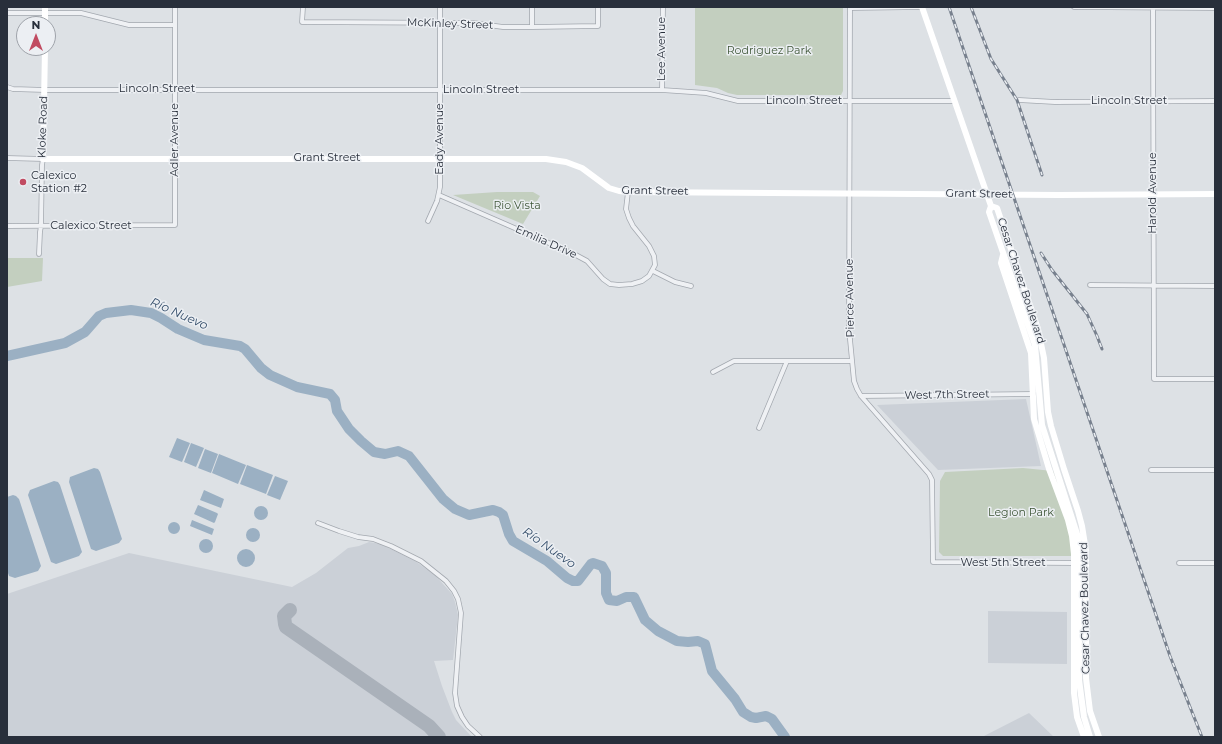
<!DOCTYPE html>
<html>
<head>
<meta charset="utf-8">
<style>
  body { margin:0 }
  #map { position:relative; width:1222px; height:744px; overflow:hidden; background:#dde1e5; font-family:Montserrat,sans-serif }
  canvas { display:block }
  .frame { position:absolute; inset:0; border:8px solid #282f3b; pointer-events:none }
  .north { position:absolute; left:16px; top:16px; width:40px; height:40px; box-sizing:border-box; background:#eceff3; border:1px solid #9ea2a9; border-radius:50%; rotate:0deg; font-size:11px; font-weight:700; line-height:16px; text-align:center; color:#282f3b }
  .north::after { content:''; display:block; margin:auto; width:14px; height:18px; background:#c14b61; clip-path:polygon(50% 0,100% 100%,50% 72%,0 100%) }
</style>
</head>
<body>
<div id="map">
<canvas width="1222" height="744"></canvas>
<div class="frame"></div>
<div class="north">N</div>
</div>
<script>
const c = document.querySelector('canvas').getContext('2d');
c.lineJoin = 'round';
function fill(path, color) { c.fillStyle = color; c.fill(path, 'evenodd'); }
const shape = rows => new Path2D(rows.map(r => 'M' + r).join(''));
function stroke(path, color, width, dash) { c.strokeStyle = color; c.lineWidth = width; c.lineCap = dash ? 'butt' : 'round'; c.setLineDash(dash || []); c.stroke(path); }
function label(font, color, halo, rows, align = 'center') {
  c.font = font + ' Montserrat,sans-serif'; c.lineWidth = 3; c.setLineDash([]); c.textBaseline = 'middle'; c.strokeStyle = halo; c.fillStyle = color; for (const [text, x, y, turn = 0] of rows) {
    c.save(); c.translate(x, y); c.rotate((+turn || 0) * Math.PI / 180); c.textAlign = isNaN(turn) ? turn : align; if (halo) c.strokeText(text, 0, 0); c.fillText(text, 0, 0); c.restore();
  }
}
fill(shape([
  [1026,399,1041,466,938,470,877,405],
  [369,542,381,544,415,561,435,575,452,594,455,602,458,615,453,660,434,661,442,686,452,712,456,720,472,737,7,737,7,594,129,553,292,587,316,573,348,548,359,546],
  [988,611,1067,612,1067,664,988,663],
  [1029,713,1054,737,982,737]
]), '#cbd0d7');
fill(shape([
  [695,7,843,7,843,91,841,95,737,95,728,93,717,88,695,85],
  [497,192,533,192,540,196,523,224,453,195],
  [7,258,43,258,42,281,7,287],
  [1023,468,1053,471,1071,522,1072,556,943,556,939,552,940,481,945,472]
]), '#c3cfbf');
fill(shape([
  [177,438,190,443,182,462,169,457],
  [191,443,204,448,196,467,184,462],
  [205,449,218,454,211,473,198,468],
  [219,454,246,465,238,484,212,473],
  [247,465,273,475,266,494,240,484],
  [94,468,98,469,100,472,122,539,119,543,96,551,91,549,69,482,70,477],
  [275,476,288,481,280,500,267,495],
  [54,481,58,482,60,485,82,552,79,556,56,564,51,562,28,495,30,490],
  [204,490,224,499,221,508,200,500],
  [13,495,16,496,19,499,41,566,38,571,15,578,9,576,7,570,7,497],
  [198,505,217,513,218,514,215,522,214,523,194,514],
  '254 513a7 7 0 1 1 14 0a7 7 0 1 1-14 0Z',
  [192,520,214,529,212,535,190,526],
  '168 528a6 6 0 1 1 12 0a6 6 0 1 1-12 0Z',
  '246 535a7 7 0 1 1 14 0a7 7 0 1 1-14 0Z',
  '199 546a7 7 0 1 1 14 0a7 7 0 1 1-14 0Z',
  '237 558a9 9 0 1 1 18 0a9 9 0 1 1-18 0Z'
]), '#9bb0c3');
stroke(shape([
  [7,356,65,343,85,332,99,316,106,313,131,310,151,313,161,318,178,329,204,340,240,346,245,349,261,368,270,375,297,387,330,394,335,400,337,411,349,429,361,441,374,452,385,454,398,451,409,456,443,499,455,509,469,515,493,510,499,512,503,515,509,534,513,541,547,561,567,578,573,581,578,581,591,564,593,563,602,566,606,573,606,593,609,600,617,601,626,597,634,597,645,620,658,631,677,641,688,642,698,641,705,644,712,671,735,699,743,712,751,717,756,718,766,716,772,719,785,737]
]), '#9bb0c3', 10);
stroke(shape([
  [290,610,284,616,285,624,286,627,429,726,439,737]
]), '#aab1ba', 14);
const street = shape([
  [303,7,302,22,473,23,503,27,532,27,598,26,598,7],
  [532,7,532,27],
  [850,7,849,329,854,381,857,389,861,396,929,474,932,480,933,562,1074,563],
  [1074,7,1215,8],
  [1153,7,1154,379,1215,379],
  [850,8,922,7],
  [7,13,81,13,129,25,175,25],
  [7,87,13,89,45,90,662,90,706,93,738,101,953,101],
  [662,90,663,7],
  [1019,100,1055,102,1215,101],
  [7,158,43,159,42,165,41,226,40,232,39,254],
  [439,195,574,254,587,261,603,279,610,284,619,285,632,284,642,281,649,276,655,265,654,256,649,246,633,226,629,218,626,209,628,192],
  [428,221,437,201,440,187,440,7],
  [7,226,175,225,175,7],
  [653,271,675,282,691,286],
  [1090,285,1215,286],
  [713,372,734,361,852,361],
  [861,396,1033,394],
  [759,428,787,361],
  [1151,470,1215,470],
  [318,523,339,531,358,537,373,539,391,546,421,561,446,581,454,591,458,599,461,613,455,693,457,706,462,717,468,726,480,737],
  [1179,563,1215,563]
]);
stroke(street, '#a3a8af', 5.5);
stroke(street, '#eff1f4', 4);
stroke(shape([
  [45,7,45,24],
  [922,7,991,206,989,212,1035,345,1042,425,1078,537,1079,559,1079,680,1084,717,1090,737],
  [45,48,43,159,546,159,566,162,582,168,609,188,619,191,628,192,1059,195,1215,194],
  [991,206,997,208,1038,329,1044,358,1048,412,1051,426,1064,469,1078,511,1082,526,1086,551,1086,678,1090,711,1099,737],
  [1003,255,1001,263,1031,353,1034,419,1049,469,1068,520,1072,536,1074,554,1074,693,1077,717,1084,737]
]), '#fff', 6);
const rail = shape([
  [949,7,1170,656,1190,707,1202,737],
  [971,7,991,59,1017,100,1042,175],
  [1041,253,1052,270,1087,314,1097,336,1102,349]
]);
stroke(rail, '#78818e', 3);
stroke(rail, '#eceff3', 1.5, [4.5]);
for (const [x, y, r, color] of [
  [23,182,4,"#c14b61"]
]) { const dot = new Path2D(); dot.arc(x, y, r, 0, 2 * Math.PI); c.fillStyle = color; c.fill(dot); stroke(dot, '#eceff3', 1.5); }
label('11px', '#282f3b', '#eceff3', [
  ["McKinley Street",450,24,2],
  ["Lee Avenue",662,49,-90],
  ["Lincoln Street",157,89],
  ["Lincoln Street",481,90],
  ["Lincoln Street",804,101],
  ["Lincoln Street",1129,101],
  ["Kloke Road",43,127,-88],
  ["Eady Avenue",440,139,-90],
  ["Adler Avenue",175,140,-90],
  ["Grant Street",327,158],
  ["Grant Street",655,191,1],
  ["Harold Avenue",1153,193,-90],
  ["Grant Street",979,194,1],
  ["Calexico Street",91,226],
  ["Emilia Drive",546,242,24],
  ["Cesar Chavez Boulevard",1021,281,72],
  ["Pierce Avenue",850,298,-91],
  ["West 7th Street",947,395,-1],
  ["West 5th Street",1003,563],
  ["Cesar Chavez Boulevard",1085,608,-91]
]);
label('11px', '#3d5536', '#eceff3', [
  ["Rodriguez Park",769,51],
  ["Rio Vista",517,206],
  ["Legion Park",1021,513]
]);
label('11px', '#282f3b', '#eceff3', [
  ["Calexico",31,176],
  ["Station #2",31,189]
], 'left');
label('italic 12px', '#364f6b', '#eceff3', [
  ["Río Nuevo",179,314,24],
  ["Río Nuevo",549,548,35]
]);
</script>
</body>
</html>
